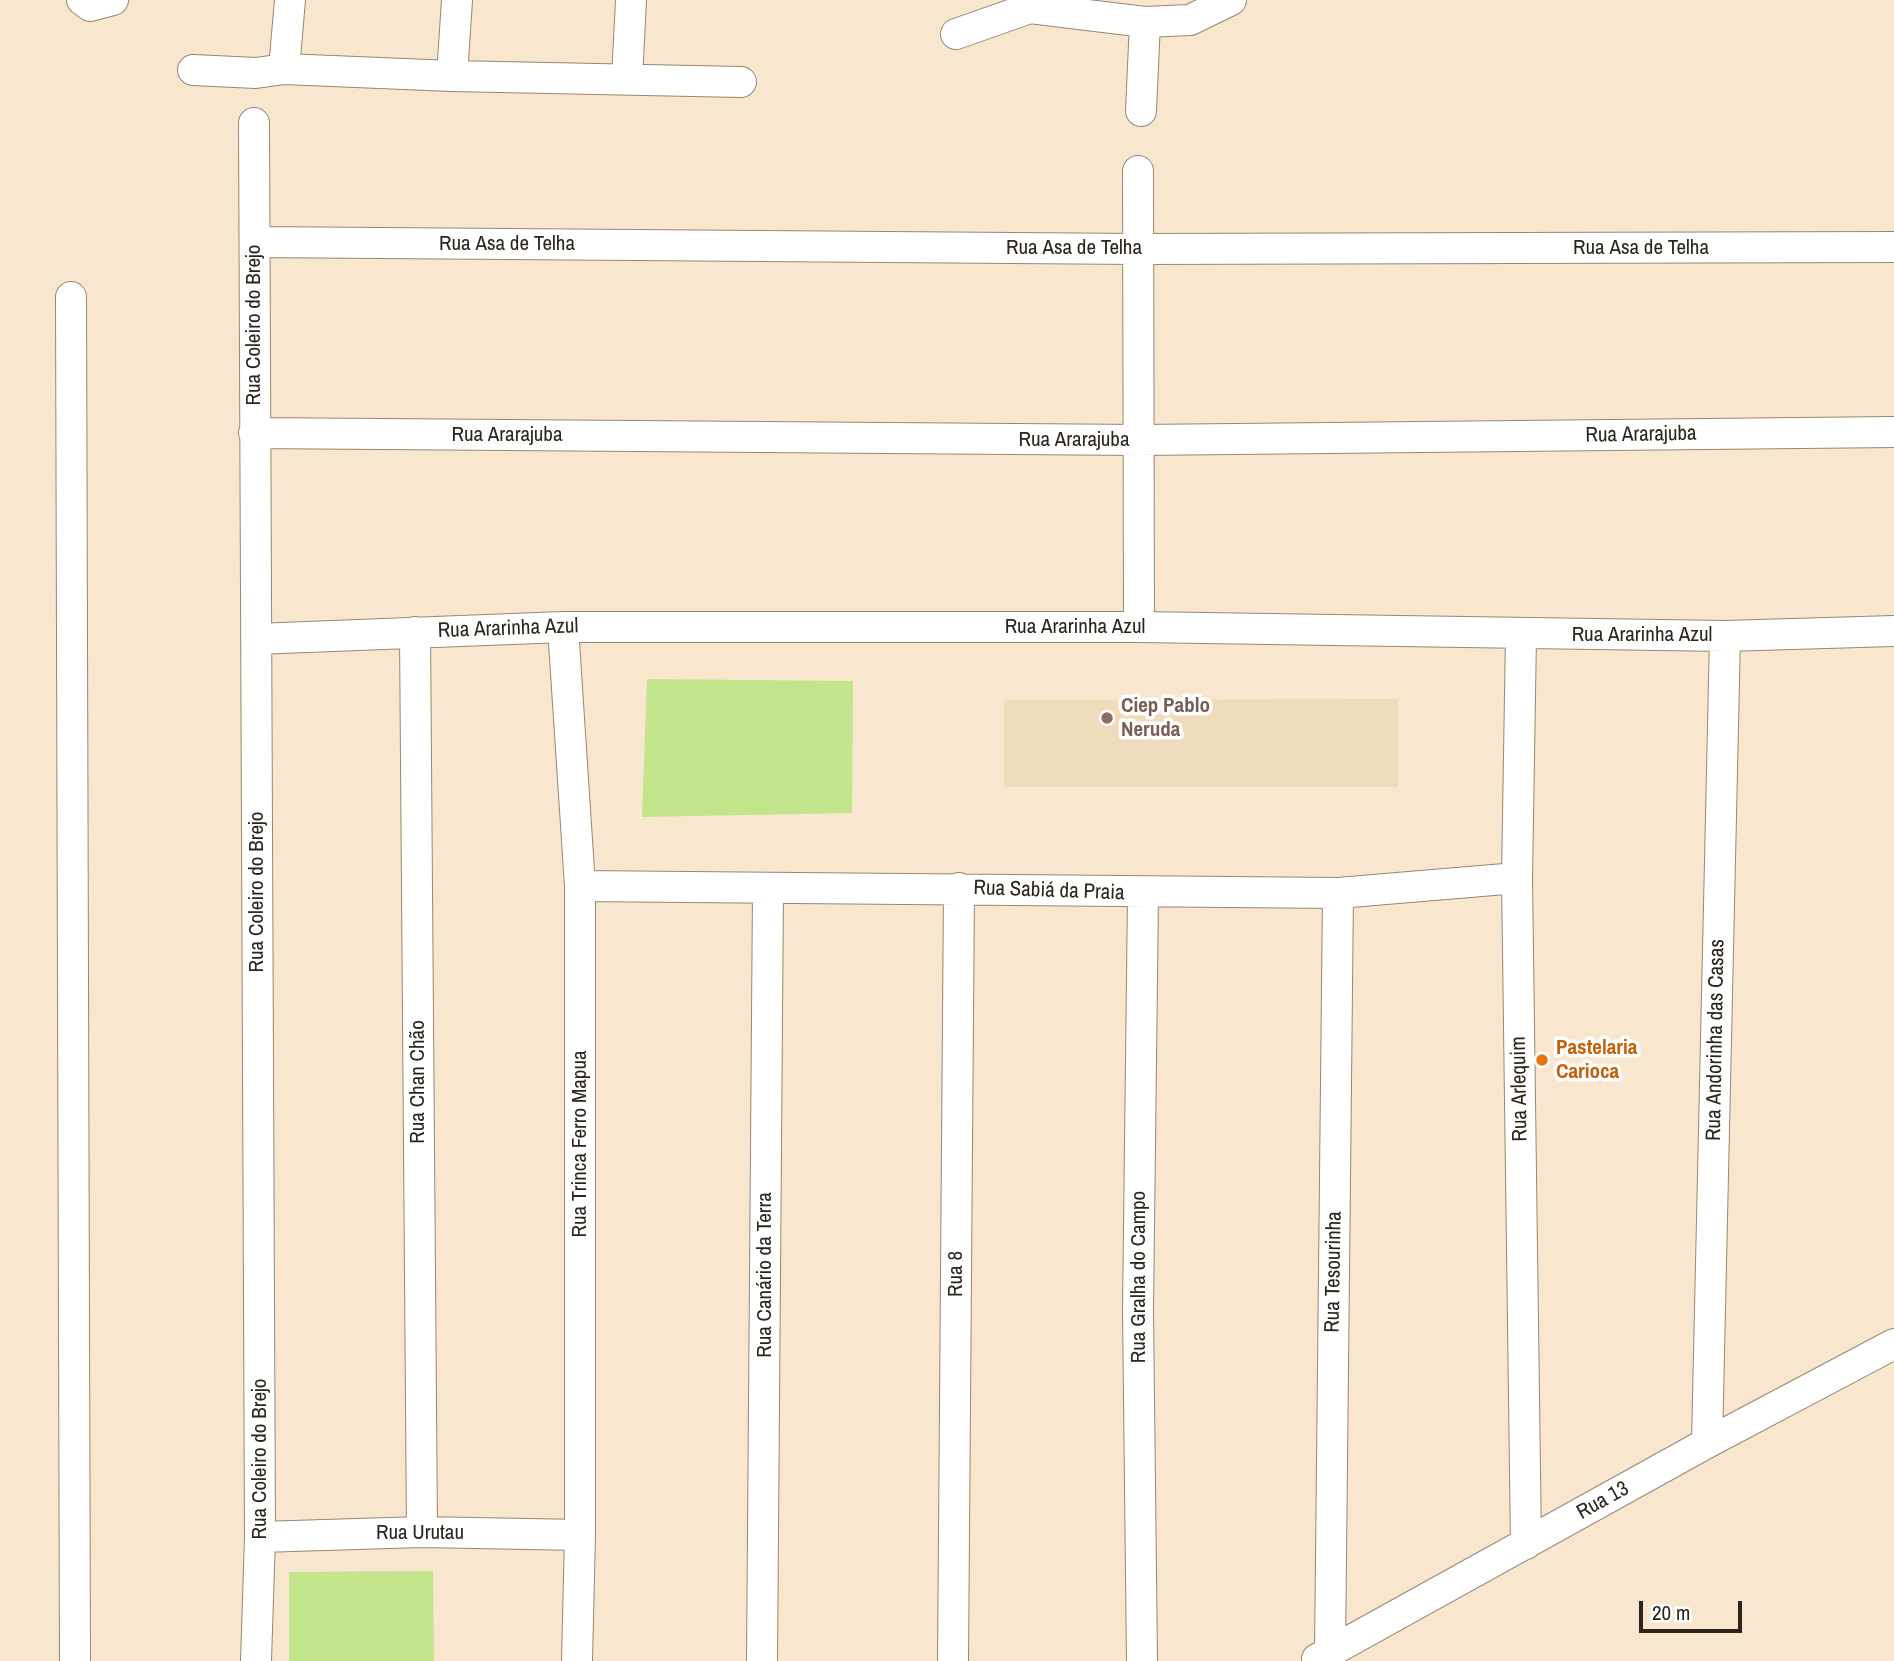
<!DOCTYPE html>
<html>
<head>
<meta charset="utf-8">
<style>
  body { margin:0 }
  #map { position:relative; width:1894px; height:1661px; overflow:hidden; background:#f8e7ce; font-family:"Archivo Narrow",sans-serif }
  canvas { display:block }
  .scale { position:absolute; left:1639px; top:1601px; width:103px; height:32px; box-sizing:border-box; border:4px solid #2b251c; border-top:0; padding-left:9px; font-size:21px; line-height:24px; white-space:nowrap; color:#2b251c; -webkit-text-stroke:5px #fff; paint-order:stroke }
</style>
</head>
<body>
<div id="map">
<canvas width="1894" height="1661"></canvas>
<div class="scale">20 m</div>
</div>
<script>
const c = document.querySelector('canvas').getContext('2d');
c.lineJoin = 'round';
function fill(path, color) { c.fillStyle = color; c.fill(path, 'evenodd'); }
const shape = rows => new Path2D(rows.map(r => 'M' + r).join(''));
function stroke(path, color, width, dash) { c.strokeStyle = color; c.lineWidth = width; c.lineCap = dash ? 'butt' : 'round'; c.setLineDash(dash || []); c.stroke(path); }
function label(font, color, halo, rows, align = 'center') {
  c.font = font + ' "Archivo Narrow",sans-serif'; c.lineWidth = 7; c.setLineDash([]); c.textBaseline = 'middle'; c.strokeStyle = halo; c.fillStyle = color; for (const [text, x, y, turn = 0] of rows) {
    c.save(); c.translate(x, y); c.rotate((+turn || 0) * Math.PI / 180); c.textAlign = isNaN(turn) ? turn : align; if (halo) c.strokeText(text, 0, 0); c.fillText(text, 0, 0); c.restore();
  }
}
fill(shape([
  [1398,699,1398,787,1004,787,1004,700]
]), '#f0dbbc');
fill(shape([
  [647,679,853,681,852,813,642,817],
  [433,1571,434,1661,289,1661,289,1572]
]), '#c2e58c');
const street = shape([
  [82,0,90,6,113,0],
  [956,34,1030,8,1145,22,1190,20,1231,0],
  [284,69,290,0],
  [193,70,256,73,284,69,452,76,741,82],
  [452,76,457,0],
  [627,79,631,0],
  [1141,111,1145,22],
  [254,123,260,1537,256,1661],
  [1138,171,1139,627],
  [255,242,1139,249,1894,247],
  [71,297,75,1661],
  [254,433,1140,440,1894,432],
  [563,627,580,886,580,1535,577,1661],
  [415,632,422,1532],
  [1521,634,1517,878,1526,1544],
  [256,639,563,627,1139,627,1725,636,1894,631],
  [580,886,1338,893,1517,878],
  [1707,1443,1725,636],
  [260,1537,422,1532,580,1535],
  [1330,1652,1338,893],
  [1317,1659,1707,1443,1894,1344],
  [762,1661,768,889],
  [953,1661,959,888],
  [1142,1661,1138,1310,1143,894]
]);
stroke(street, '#978771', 32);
stroke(street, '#fff', 30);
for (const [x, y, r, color] of [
  [1107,718,7,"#8d6e63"],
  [1542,1060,7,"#e8710a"]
]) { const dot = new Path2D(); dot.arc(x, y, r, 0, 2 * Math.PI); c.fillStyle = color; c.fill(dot); stroke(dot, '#fff', 2.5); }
label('21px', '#2b251c', '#fff', [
  ["Rua Asa de Telha",507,244],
  ["Rua Asa de Telha",1074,248],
  ["Rua Asa de Telha",1641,248],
  ["Rua Coleiro do Brejo",254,325,-90],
  ["Rua Ararajuba",507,435],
  ["Rua Ararajuba",1641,435,-1],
  ["Rua Ararajuba",1074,440],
  ["Rua Ararinha Azul",1075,627],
  ["Rua Ararinha Azul",508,629,-2],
  ["Rua Ararinha Azul",1642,635],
  ["Rua Sabiá da Praia",1049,891,2],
  ["Rua Coleiro do Brejo",257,892,-90],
  ["Rua Andorinha das Casas",1716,1040,-89],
  ["Rua Chan Chão",418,1082,-90],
  ["Rua Arlequim",1520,1089,-91],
  ["Rua Trinca Ferro Mapua",580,1144,-90],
  ["Rua Tesourinha",1334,1272,-89],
  ["Rua 8",956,1274,-90],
  ["Rua Canário da Terra",765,1275,-90],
  ["Rua Gralha do Campo",1139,1277,-90],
  ["Rua Coleiro do Brejo",260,1459,-90],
  ["Rua 13",1603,1501,-29],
  ["Rua Urutau",420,1533]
]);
label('bold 21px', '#785e54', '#fff', [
  ["Ciep Pablo",1121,706],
  ["Neruda",1121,730]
], 'left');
label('bold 21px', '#c56008', '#fff', [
  ["Pastelaria",1556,1048],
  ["Carioca",1556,1072]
], 'left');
</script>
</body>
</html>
